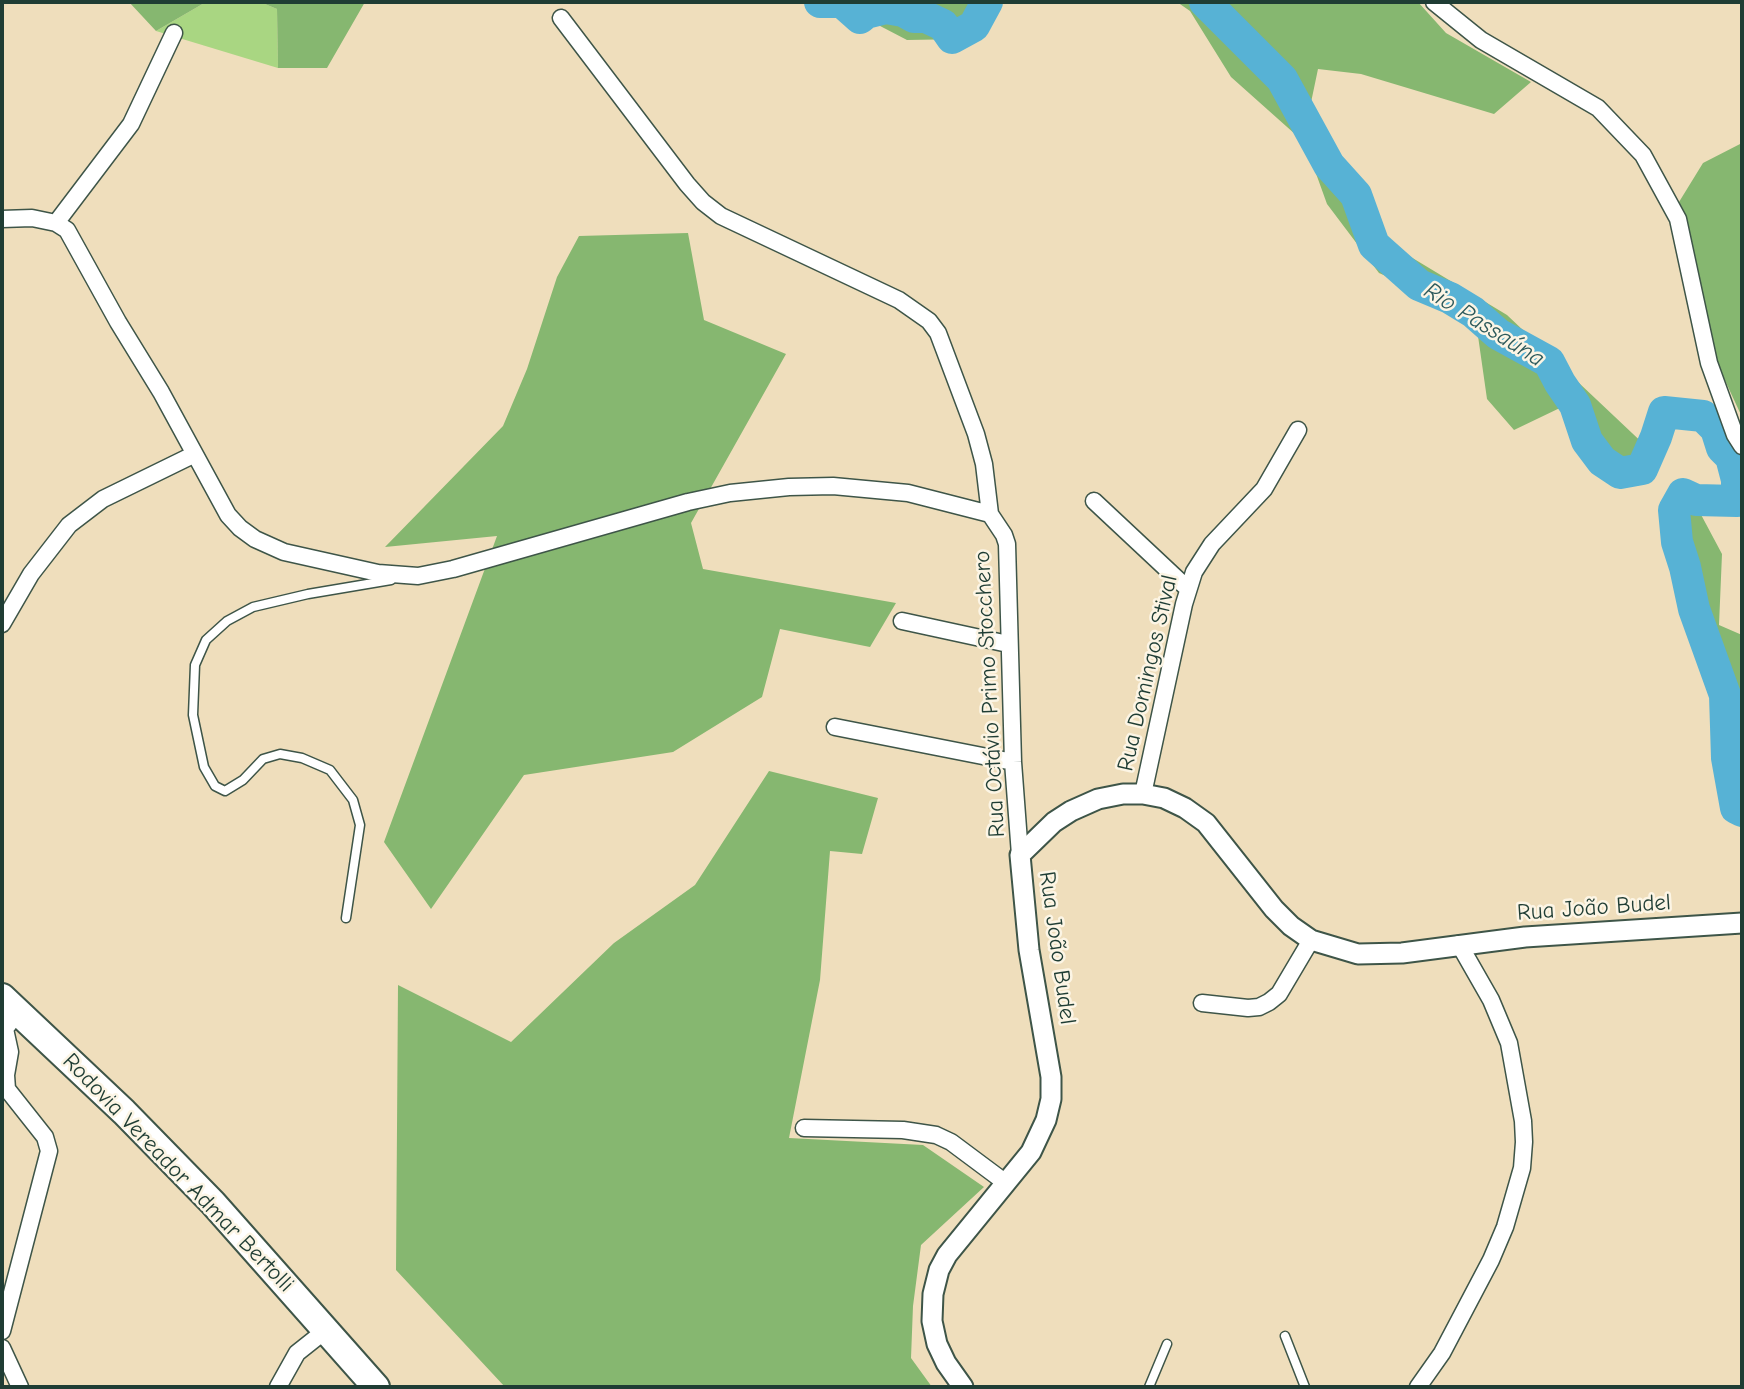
<!DOCTYPE html>
<html>
<head>
<meta charset="utf-8">
<style>
  body { margin:0 }
  #map { position:relative; width:1744px; height:1389px; overflow:hidden; background:#efdebc; font-family:"Comic Neue",sans-serif }
  canvas { display:block }
  .frame { position:absolute; inset:0; border:4px solid #1f3d34; pointer-events:none }
</style>
</head>
<body>
<div id="map">
<canvas width="1744" height="1389"></canvas>
<div class="frame"></div>
</div>
<script>
const c = document.querySelector('canvas').getContext('2d');
c.lineJoin = 'round';
function fill(path, color) { c.fillStyle = color; c.fill(path, 'evenodd'); }
const shape = rows => new Path2D(rows.map(r => 'M' + r).join(''));
function stroke(path, color, width, dash) { c.strokeStyle = color; c.lineWidth = width; c.lineCap = dash ? 'butt' : 'round'; c.setLineDash(dash || []); c.stroke(path); }
function label(font, color, halo, rows, align = 'center') {
  c.font = font + ' "Comic Neue",sans-serif'; c.lineWidth = 5; c.setLineDash([]); c.textBaseline = 'middle'; c.strokeStyle = halo; c.fillStyle = color; for (const [text, x, y, turn = 0] of rows) {
    c.save(); c.translate(x, y); c.rotate((+turn || 0) * Math.PI / 180); c.textAlign = isNaN(turn) ? turn : align; if (halo) c.strokeText(text, 0, 0); c.fillText(text, 0, 0); c.restore();
  }
}
fill(shape([
  [206,2,260,2,277,9,278,68,156,31]
]), '#a9d682');
fill(shape([
  [129,2,206,2,156,31],
  [260,2,365,2,327,68,278,68,277,9],
  [834,2,996,2,966,39,907,40],
  [1177,2,1418,2,1446,33,1531,82,1494,114,1361,74,1318,69,1304,136,1327,183,1381,239,1507,315,1650,450,1610,471,1564,406,1514,430,1487,399,1475,315,1379,273,1327,204,1305,143,1231,77,1190,11],
  [1742,143,1742,417,1696,318,1679,202,1703,163],
  [688,233,704,320,786,354,691,523,703,569,896,603,870,647,780,629,762,697,673,752,524,775,431,909,384,842,497,536,385,547,503,426,527,369,557,277,579,236],
  [1698,509,1722,554,1719,625,1742,635,1742,829,1739,826,1721,677,1681,575,1672,522],
  [769,771,878,798,862,854,830,851,820,980,789,1138,923,1145,984,1187,921,1245,913,1306,911,1358,932,1387,505,1387,396,1270,398,985,511,1042,614,943,695,885]
]), '#86b770');
stroke(shape([
  [820,2,842,2,860,18,866,13,886,8,903,11,914,17,926,17,943,25,952,38,974,26,987,2],
  [1205,2,1282,79,1329,165,1356,195,1374,245,1419,285,1450,298,1473,312,1498,334,1549,362,1560,383,1575,405,1587,441,1602,461,1620,473,1642,469,1656,437,1664,412,1703,416,1716,429,1722,448,1731,457,1737,480,1737,501,1696,500,1683,494,1674,510,1677,542,1685,567,1694,609,1725,695,1727,758,1736,808,1742,811]
]), '#57b2d5', 32);
const service = shape([
  [346,918,360,825,353,800,330,770,302,758,280,754,263,759,243,780,225,791,215,786,204,767,193,715,195,665,206,640,227,621,253,607,308,594,391,580],
  [1285,1336,1305,1387],
  [1149,1387,1167,1344]
]);
const minor = shape([
  [1434,2,1481,40,1598,108,1643,155,1678,219,1709,363,1735,435,1742,446],
  [561,18,687,184,703,202,721,216,899,300,929,321,938,333,976,434,984,464,990,514,1004,535,1007,544,1013,762,1020,855],
  [2,219,32,218,56,223,67,230,118,322,161,392,228,515,240,528,255,539,284,552,378,573,418,576,453,569,688,502,730,493,789,487,833,486,908,493,990,514],
  [56,223,131,124,174,33],
  [1094,501,1188,589],
  [902,621,1008,644],
  [2,624,31,574,69,525,103,499,193,455],
  [835,727,1013,762],
  [1143,794,1184,604,1194,572,1212,544,1264,489,1298,430],
  [1202,1003,1248,1008,1259,1007,1269,1002,1279,994,1311,940],
  [804,1128,903,1130,936,1135,951,1142,1006,1183],
  [2,1331,49,1151,45,1137,7,1089,6,1075,10,1052,5,1029,18,1012],
  [2,1348,20,1387],
  [278,1387,297,1353,326,1330],
  [1418,1387,1442,1353,1491,1260,1505,1227,1522,1168,1524,1142,1523,1121,1509,1043,1491,1000,1459,944]
]);
const tertiary = shape([
  [963,1387,946,1363,937,1344,932,1321,933,1294,939,1270,947,1255,1031,1152,1046,1120,1051,1099,1051,1077,1029,950,1020,855,1054,822,1071,811,1098,799,1123,794,1143,794,1164,798,1185,808,1206,823,1274,909,1291,926,1311,940,1358,954,1402,953,1525,937,1742,923]
]);
const trunk = shape([
  [2,997,124,1112,213,1203,376,1387]
]);
stroke(service, '#3e5548', 11);
stroke(minor, '#3e5548', 19);
stroke(tertiary, '#3e5548', 23);
stroke(trunk, '#3e5548', 30);
stroke(service, '#fff', 8);
stroke(minor, '#fff', 16);
stroke(tertiary, '#fff', 19);
stroke(trunk, '#fff', 26);
label('23px', '#1f3d34', '#fcf5e5', [
  ["Rua Domingos Stival",1148,673,-77],
  ["Rua Octávio Primo Stocchero",990,694,-93],
  ["Rua João Budel",1594,908,-4],
  ["Rua João Budel",1057,948,82],
  ["Rodovia Vereador Admar Bertolli",178,1173,46]
]);
label('italic 24px', '#2d5a5c', '#fcf5e5', [
  ["Rio Passaúna",1484,325,32]
]);
</script>
</body>
</html>
